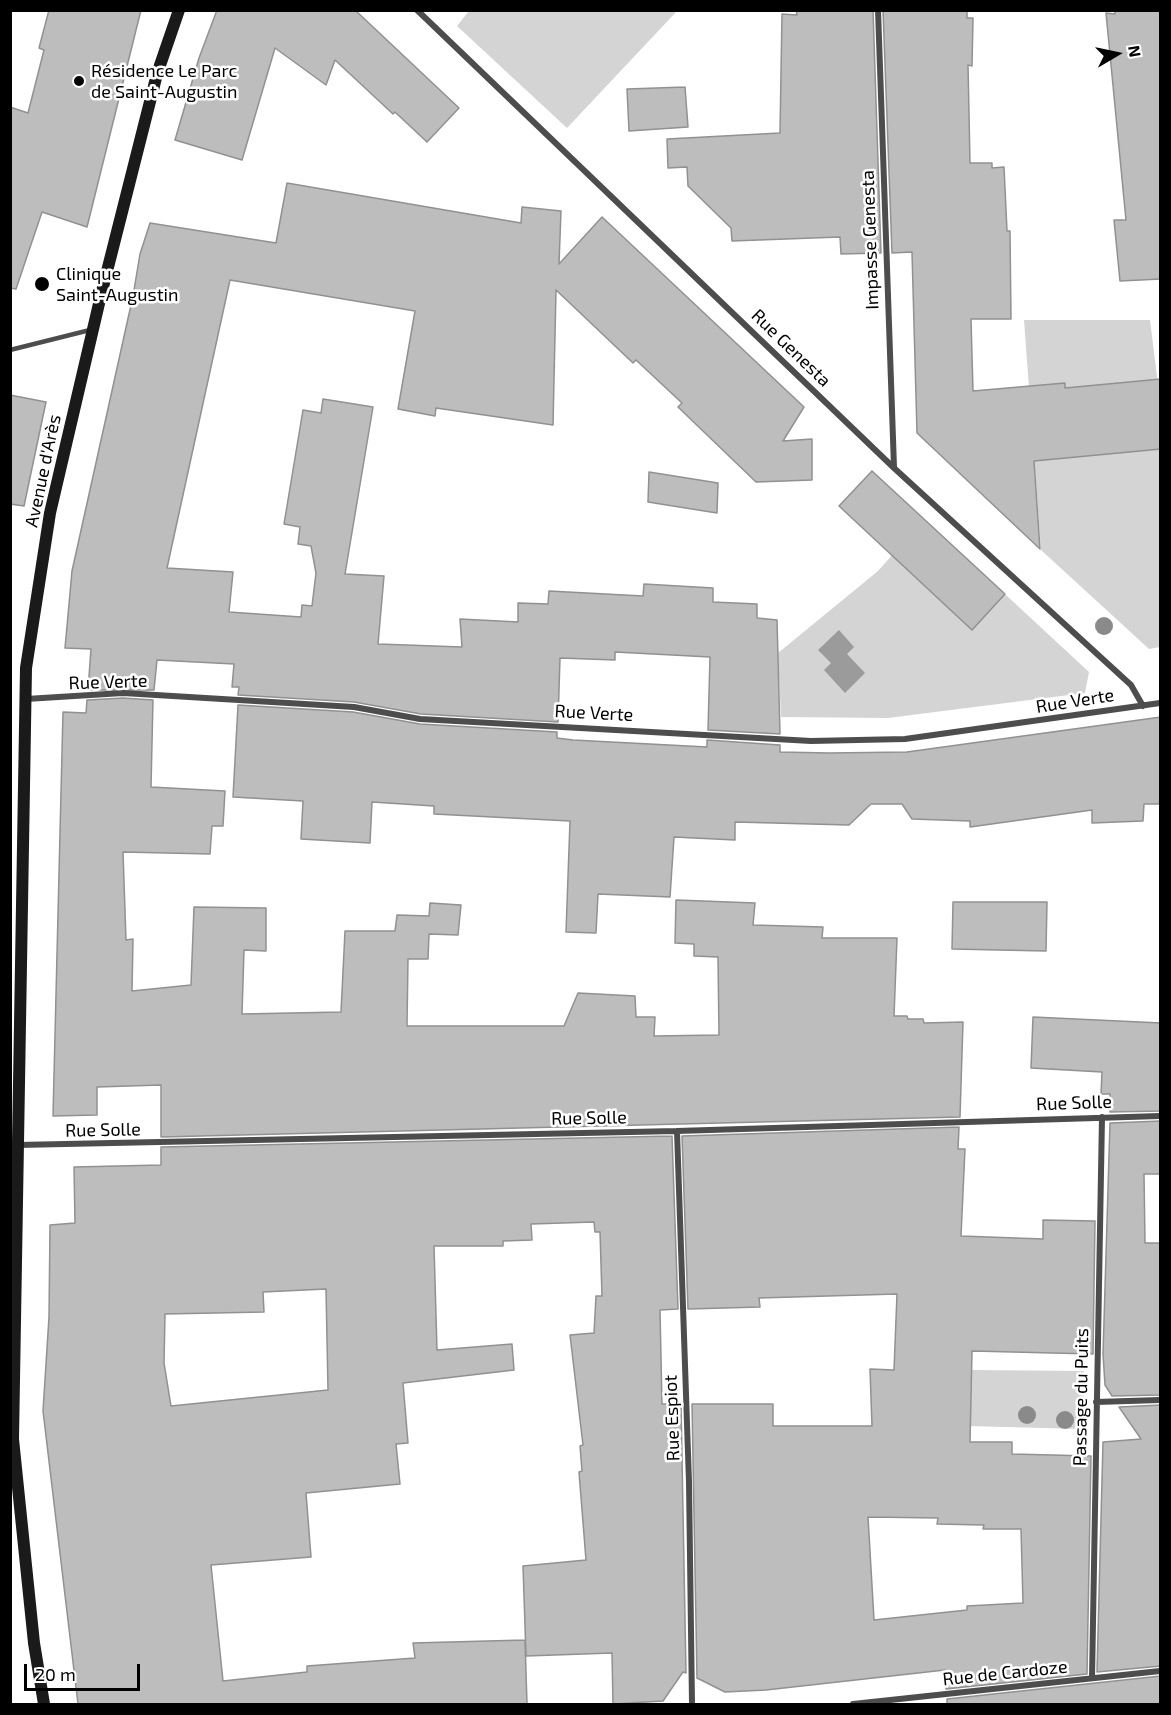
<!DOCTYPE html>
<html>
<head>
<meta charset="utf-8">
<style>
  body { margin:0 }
  #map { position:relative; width:1171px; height:1715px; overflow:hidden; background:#fff; font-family:"Exo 2",sans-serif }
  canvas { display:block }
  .frame { position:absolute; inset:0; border:12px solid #000; pointer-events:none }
  .north { position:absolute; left:1087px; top:24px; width:60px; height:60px; -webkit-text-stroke:4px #fff; paint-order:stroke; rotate:81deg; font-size:16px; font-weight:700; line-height:24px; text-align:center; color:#000 }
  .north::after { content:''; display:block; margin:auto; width:21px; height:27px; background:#000; clip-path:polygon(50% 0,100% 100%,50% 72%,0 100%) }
  .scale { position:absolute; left:24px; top:1664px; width:116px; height:27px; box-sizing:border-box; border:3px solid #000; border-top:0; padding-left:8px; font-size:18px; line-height:21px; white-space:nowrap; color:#000; -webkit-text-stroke:4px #fff; paint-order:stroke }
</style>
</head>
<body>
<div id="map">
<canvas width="1171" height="1715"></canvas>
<div class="frame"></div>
<div class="north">N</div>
<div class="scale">20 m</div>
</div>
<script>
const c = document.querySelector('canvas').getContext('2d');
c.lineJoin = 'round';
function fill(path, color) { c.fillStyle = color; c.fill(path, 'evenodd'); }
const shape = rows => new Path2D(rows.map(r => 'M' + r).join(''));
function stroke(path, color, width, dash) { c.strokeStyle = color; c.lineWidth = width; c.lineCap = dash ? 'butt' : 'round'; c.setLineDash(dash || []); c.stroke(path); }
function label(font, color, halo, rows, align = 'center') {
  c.font = font + ' "Exo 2",sans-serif'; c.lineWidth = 5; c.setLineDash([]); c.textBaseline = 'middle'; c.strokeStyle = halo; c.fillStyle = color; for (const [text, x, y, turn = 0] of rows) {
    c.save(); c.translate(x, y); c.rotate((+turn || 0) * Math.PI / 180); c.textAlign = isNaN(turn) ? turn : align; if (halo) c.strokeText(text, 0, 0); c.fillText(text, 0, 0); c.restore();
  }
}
fill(shape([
  [469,11,469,10,677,11,567,128,457,26],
  [1024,320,1150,320,1160,401,1160,647,1149,649,1041,550],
  [924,519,1089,672,1085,693,888,718,781,717,778,653,878,571],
  [971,1370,1084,1371,1083,1429,966,1426]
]), '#d4d4d4');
fill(shape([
  [839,630,854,647,847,654,865,673,845,693,824,670,831,663,818,650]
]), '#9b9b9b');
const building = shape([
  [49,10,141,10,87,227,42,212,16,289,10,288,10,107,28,113,44,50,39,48,49,10],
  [217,10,355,10,459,108,427,142,395,112,393,114,335,60,326,85,275,48,242,160,175,140,199,58,217,10],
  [796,10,873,10,881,253,841,254,840,237,732,241,731,228,688,186,687,167,668,168,667,139,780,133,782,14,797,15,796,10],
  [883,10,967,10,967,18,973,18,972,66,968,65,970,163,992,163,992,168,1004,167,1007,231,1010,231,1011,319,971,319,973,391,1065,383,1065,388,1161,379,1161,449,1034,461,1040,549,917,433,912,252,892,253,883,10],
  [1115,10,1161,10,1161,279,1120,281,1114,220,1126,220,1106,13,1115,14,1115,10],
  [685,87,688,127,629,131,627,89,685,87],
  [287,183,521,223,522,207,561,211,559,264,602,217,804,407,783,441,812,439,812,480,756,482,678,407,682,403,636,360,633,363,556,290,553,425,436,408,435,416,398,409,415,311,230,280,167,568,233,572,229,612,301,617,302,605,312,606,316,573,311,546,298,544,300,527,284,524,303,410,321,413,323,399,373,407,345,574,384,576,378,644,462,647,460,619,518,622,518,603,548,604,549,591,643,596,644,584,713,588,713,602,757,604,757,618,777,620,780,734,708,730,710,657,615,652,615,660,560,658,558,722,421,714,354,702,238,695,239,687,232,687,234,664,157,660,154,690,88,690,91,649,65,648,72,571,133,296,140,254,150,223,276,243,287,183],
  [10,395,46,402,24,506,10,504,10,395],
  [872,471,1005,594,972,630,839,506,872,471],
  [649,472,718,483,717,513,648,502,649,472],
  [123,698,153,700,151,787,225,791,223,826,212,826,210,854,123,852,126,940,133,939,132,991,191,985,194,907,266,908,266,951,244,950,242,1014,341,1012,345,931,395,931,397,915,429,916,430,903,461,905,458,935,429,934,428,959,408,959,407,1026,564,1026,578,993,635,996,636,1017,655,1017,654,1036,719,1035,718,957,694,956,694,944,675,943,676,900,755,903,753,925,823,927,822,938,897,938,894,1016,907,1016,908,1019,923,1019,924,1023,963,1022,960,1117,161,1137,161,1085,97,1087,97,1115,53,1116,63,712,86,713,87,700,123,698],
  [238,705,353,712,420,724,557,732,557,738,573,740,707,747,707,740,780,745,780,752,829,753,907,752,1161,717,1161,797,1159,804,1144,804,1143,821,1092,823,1092,810,970,827,970,821,912,819,902,804,871,804,849,825,735,822,735,840,674,837,670,897,598,894,596,933,566,932,570,821,434,814,434,806,372,802,370,843,301,839,303,801,233,797,238,705],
  [953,902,1047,902,1046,951,952,949,953,902],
  [1033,1017,1161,1023,1161,1111,1110,1112,1110,1094,1101,1094,1102,1072,1031,1068,1033,1017],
  [1161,1121,1161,1174,1144,1174,1145,1243,1161,1243,1161,1395,1112,1396,1105,1385,1103,1354,1110,1123,1161,1121],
  [959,1127,958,1149,965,1149,961,1236,1043,1239,1043,1220,1095,1221,1093,1354,972,1351,970,1442,1012,1442,1012,1454,1091,1456,1087,1674,946,1689,945,1670,766,1690,725,1692,697,1678,692,1404,773,1404,773,1426,872,1426,870,1369,894,1370,897,1294,759,1298,760,1307,688,1309,682,1136,959,1127],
  [868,1517,938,1518,937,1524,984,1525,983,1529,1021,1529,1023,1603,967,1606,967,1610,874,1620,868,1517],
  [672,1136,678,1309,660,1310,662,1404,681,1404,686,1673,683,1672,663,1701,613,1704,612,1653,526,1656,523,1566,586,1560,579,1472,582,1471,580,1446,583,1445,570,1335,594,1333,596,1296,602,1296,600,1232,595,1232,594,1222,531,1224,532,1240,503,1241,503,1246,434,1246,437,1350,512,1344,514,1370,403,1383,408,1443,396,1444,400,1484,306,1493,311,1557,211,1565,223,1681,307,1672,307,1666,415,1658,413,1643,525,1640,527,1704,78,1704,43,1411,49,1317,50,1225,75,1223,74,1167,161,1165,161,1147,672,1136],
  [326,1289,328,1390,171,1406,164,1363,165,1314,264,1312,263,1292,326,1289],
  [1161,1405,1161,1666,1097,1672,1103,1442,1141,1439,1119,1407,1161,1405],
  [1161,1676,1161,1704,947,1704,947,1699,1161,1676]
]);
fill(building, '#bdbdbd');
stroke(building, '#919191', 1.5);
stroke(shape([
  [10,350,90,330]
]), '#4d4d4d', 4.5);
stroke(shape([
  [417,10,894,468,1131,685,1143,706],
  [878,10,894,467],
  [26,699,123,693,354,707,420,719,811,741,905,739,1160,703],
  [677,1131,689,1482,692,1704],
  [18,1145,677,1131,1160,1116],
  [1096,1402,1160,1400],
  [1092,1678,1102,1117],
  [853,1704,1160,1671]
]), '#4d4d4d', 6);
stroke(shape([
  [44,1704,34,1643,13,1439,26,668,50,513,101,295,157,74,179,10]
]), '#1a1a1a', 12);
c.fillStyle = '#8a8a8a';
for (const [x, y] of [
  [1104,626],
  [1027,1415],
  [1065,1420]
]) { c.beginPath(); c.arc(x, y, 9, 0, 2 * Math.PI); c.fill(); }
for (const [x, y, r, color] of [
  [79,81,6,"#000"],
  [42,284,8,"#000"]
]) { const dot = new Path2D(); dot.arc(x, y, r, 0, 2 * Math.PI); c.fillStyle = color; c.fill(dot); stroke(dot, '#fff', 2); }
label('18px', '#000', '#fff', [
  ["Résidence Le Parc",91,71],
  ["de Saint-Augustin",91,92],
  ["Clinique",56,274],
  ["Saint-Augustin",56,295]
], 'left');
label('18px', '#000', '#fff', [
  ["Impasse Genesta",870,240,-92],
  ["Rue Genesta",791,348,44],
  ["Avenue d'Arès",43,471,-78],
  ["Rue Verte",108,682,-2],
  ["Rue Verte",1075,701,-9],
  ["Rue Verte",594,713,3],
  ["Rue Solle",1074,1103,-2],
  ["Rue Solle",589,1118,-1],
  ["Rue Solle",103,1130,-1],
  ["Passage du Puits",1081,1397,-89],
  ["Rue Espiot",672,1418,-92],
  ["Rue de Cardoze",1005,1673,-6]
]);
</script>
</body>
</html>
